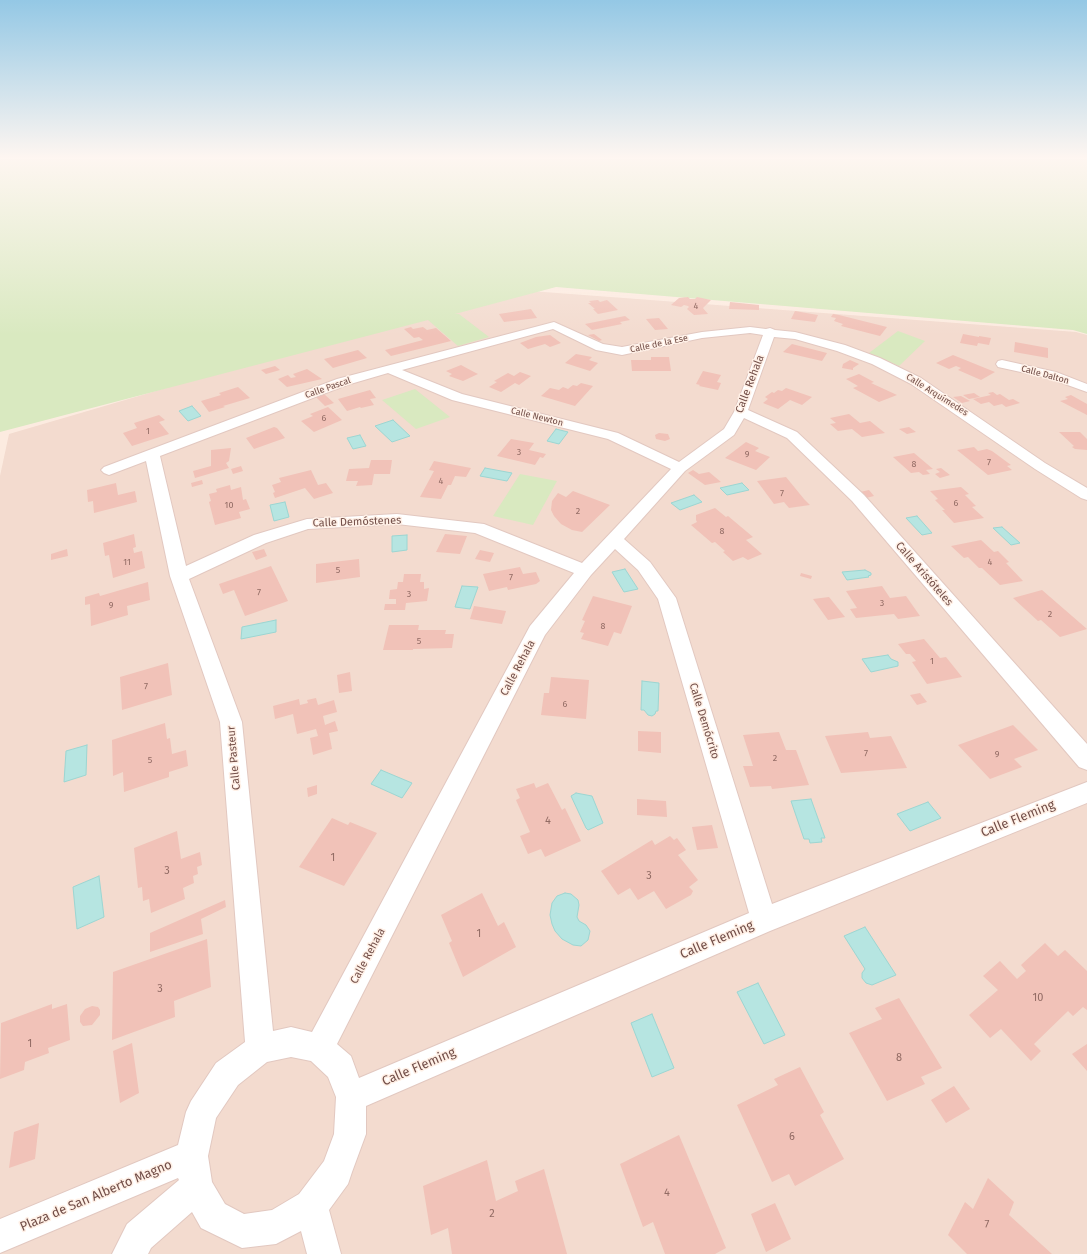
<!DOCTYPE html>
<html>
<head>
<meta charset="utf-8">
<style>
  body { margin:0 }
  canvas { display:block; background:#fcebe0 }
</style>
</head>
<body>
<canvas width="1087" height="1254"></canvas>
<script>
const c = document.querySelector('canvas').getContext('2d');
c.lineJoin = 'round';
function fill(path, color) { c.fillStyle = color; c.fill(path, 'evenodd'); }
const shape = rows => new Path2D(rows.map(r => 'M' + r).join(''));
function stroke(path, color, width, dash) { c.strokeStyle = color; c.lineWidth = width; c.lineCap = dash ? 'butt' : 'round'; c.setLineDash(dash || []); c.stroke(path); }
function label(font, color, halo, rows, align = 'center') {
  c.font = font + ' "Fira Sans",sans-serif'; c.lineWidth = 3; c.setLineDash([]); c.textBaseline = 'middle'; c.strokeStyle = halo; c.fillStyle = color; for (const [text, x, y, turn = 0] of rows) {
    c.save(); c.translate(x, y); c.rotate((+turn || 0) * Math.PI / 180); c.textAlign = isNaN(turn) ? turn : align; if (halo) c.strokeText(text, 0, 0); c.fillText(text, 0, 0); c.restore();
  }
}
fill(shape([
  [504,289,1076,332,1087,335,1087,1254,0,1254,0,476,9,434]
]), '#f3dbcf');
fill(shape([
  [0,159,1087,159,1087,334,1073,330,556,287,455,314,459,314,489,337,458,346,428,320,0,432],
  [898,331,925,341,899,366,869,353],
  [415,389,450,417,416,429,382,400],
  [520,474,557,481,533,525,493,516]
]), '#d9e9c0');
const water = shape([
  [192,406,201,416,188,421,179,411,192,406],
  [393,420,410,436,392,442,375,426,393,420],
  [556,429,568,432,559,444,547,441,556,429],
  [360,435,366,446,353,449,347,438,360,435],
  [485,468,512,473,507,481,480,476,485,468],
  [742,483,749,490,727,495,720,488,742,483],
  [694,495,702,502,680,510,671,503,694,495],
  [285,502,289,517,274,521,270,505,285,502],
  [917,516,932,533,922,535,906,518,917,516],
  [1002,527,1020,543,1011,545,993,528,1002,527],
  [407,535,407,550,392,552,392,536,407,535],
  [625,569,638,589,624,592,612,572,625,569],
  [865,570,871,573,871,575,868,576,869,577,847,580,842,572,865,570],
  [462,586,478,587,470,609,455,607,462,586],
  [276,620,276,632,241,639,242,627,276,620],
  [888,655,891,659,898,662,898,666,871,672,862,659,888,655],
  [642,681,659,683,658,711,656,711,655,714,652,716,648,715,644,710,641,710,642,681],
  [87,745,86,775,64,782,66,751,87,745],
  [381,770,412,783,402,798,371,784,381,770],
  [576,793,592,796,603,823,588,830,586,828,571,796,576,793],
  [811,799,825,838,821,838,822,842,810,843,809,839,804,839,791,801,811,799],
  [928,802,941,818,910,831,897,814,928,802],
  [99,876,104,917,77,929,73,887,99,876],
  [565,893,571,894,578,900,579,905,577,917,579,921,586,925,590,931,588,940,581,946,573,945,562,939,555,931,552,924,550,915,552,903,557,896,565,893],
  [865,927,896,975,872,985,866,983,862,978,862,973,865,969,844,936,865,927],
  [758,983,785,1035,764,1044,737,992,758,983],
  [652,1014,674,1068,652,1077,631,1023,652,1014]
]);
fill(water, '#b6e5e1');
stroke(water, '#9cd6d2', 1);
fill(shape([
  [688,297,690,299,695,299,697,297,711,300,703,308,708,314,694,315,687,309,689,307,688,306,684,305,681,307,671,305,679,298],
  [598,300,600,302,607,300,618,310,598,314,593,309,595,309,588,303,591,303,589,301],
  [730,302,759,305,759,310,729,309],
  [531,309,537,318,504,322,499,314],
  [795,311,812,314,818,315,815,322,791,319],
  [833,314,839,315,887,327,880,336,841,326,843,324,834,321,836,318,831,317],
  [625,316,630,320,620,322,622,324,592,330,585,324],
  [659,318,668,329,655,330,646,319],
  [411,327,413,329,423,327,427,330,436,328,451,341,391,356,385,350,423,340,419,337,414,338,404,329],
  [594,334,602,340,599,341,588,335],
  [963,334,979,337,979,336,991,338,989,345,978,343,977,346,960,343],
  [550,335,561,343,550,347,545,344,528,349,520,343,536,337],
  [1015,342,1048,348,1048,358,1014,352],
  [792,344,827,353,822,361,783,352],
  [358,350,367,358,333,368,324,359],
  [576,354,592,357,589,360,598,363,590,371,565,363],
  [953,355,995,372,981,380,958,370,961,368,956,366,949,369,936,363],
  [651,357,669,357,671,371,632,371,631,360,651,360],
  [850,360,859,364,853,368,853,370,842,368,843,364],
  [461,365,474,372,478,374,463,381,449,376,452,374,446,371],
  [275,366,280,370,266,374,261,370],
  [307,369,322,379,287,387,278,379,288,375,291,378,296,377,293,374],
  [703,371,721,375,717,382,721,383,718,390,699,386,700,385,696,384],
  [520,372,531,376,519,385,515,383,501,392,489,387,497,382,494,381,508,373,514,376],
  [859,374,874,382,871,383,897,395,879,402,853,388,858,386,846,379],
  [581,383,593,386,575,406,541,396,550,388,559,390,563,387,568,389,573,385,577,386],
  [238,387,250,398,223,406,225,407,209,412,201,401,221,395,219,393],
  [786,388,812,397,802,405,790,400,778,409,763,403,768,399,765,397,772,392,774,393,778,390,782,391],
  [370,390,376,398,370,399,374,405,361,408,360,407,347,411,338,399],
  [993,392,997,395,1000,394,1009,400,1013,399,1020,403,1006,407,1002,404,994,406,989,402,981,404,973,399,991,395,988,393],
  [974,393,980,397,969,399,963,395],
  [324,394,334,403,325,406,316,397],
  [1071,395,1087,404,1087,415,1060,401,1068,399,1065,397],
  [961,396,970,401,962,403,953,397],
  [328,407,342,420,314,432,301,421,313,416,310,414],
  [849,414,860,423,870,421,885,433,862,437,852,429,838,431,830,424,836,423,830,418],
  [159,415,165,420,159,422,169,434,132,446,123,433,137,428,134,423],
  [274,427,277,428,285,438,254,449,246,438],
  [909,427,916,432,907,434,899,429],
  [1059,432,1080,432,1087,439,1087,450,1075,449,1072,447,1074,446],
  [659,433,668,434,670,439,665,441,656,439,655,435],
  [511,439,534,443,529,450,546,454,543,458,540,457,535,465,497,456],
  [746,442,759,448,755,451,770,457,756,470,725,458],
  [974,447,978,451,987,449,992,451,1011,465,1007,466,1012,470,988,475,957,450],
  [231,448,229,461,226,463,229,468,195,478,193,471,211,466,211,450],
  [914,453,933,469,926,470,930,474,923,475,919,472,911,473,893,457],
  [371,460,392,460,390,474,374,474,372,485,356,486,358,481,346,481,349,469,369,468],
  [434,461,471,468,466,477,455,476,451,485,448,485,441,499,420,497,434,471,429,470],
  [241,466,243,471,233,474,231,469],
  [941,468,950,475,940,478,935,474,940,472,936,469],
  [311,470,318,485,326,483,333,493,314,499,305,488,275,498,273,493,275,492,272,485,281,482,279,478],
  [693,470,699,474,709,472,721,482,705,485,688,473],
  [786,477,804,499,810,505,789,508,784,502,774,504,757,481],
  [202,480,203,484,192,487,191,483],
  [116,483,118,495,135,491,137,502,94,513,93,501,88,502,87,490],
  [230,485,231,490,241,487,243,500,246,499,250,509,239,512,241,518,215,525,209,502,211,501,209,494,217,492,216,489],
  [961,487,969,494,965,495,976,506,972,507,984,518,954,523,942,510,945,510,935,500,938,499,930,491],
  [869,490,874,496,866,498,860,492],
  [573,491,610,505,582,532,572,530,561,524,554,516,551,510,552,501,558,493,566,497],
  [715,508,726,517,728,516,753,537,746,540,762,554,748,560,743,557,733,561,723,552,725,551,715,542,712,543,691,525,697,522,696,520,696,515],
  [134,534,136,547,133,548,134,553,142,551,145,568,113,578,109,555,105,556,103,543],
  [445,534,467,536,460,554,436,552],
  [981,540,994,552,998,551,1009,562,1006,563,1023,581,1000,585,982,568,979,568,968,557,964,558,951,546],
  [67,549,68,556,51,560,51,554],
  [264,549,267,556,256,560,252,552],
  [480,550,494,553,490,562,475,559],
  [359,559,360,577,316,583,316,564],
  [271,566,288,601,245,616,234,590,223,594,219,584],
  [520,567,523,574,536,572,540,581,536,584,508,590,507,587,489,591,483,574],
  [801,573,812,576,811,579,800,576],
  [404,574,421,574,420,582,424,582,424,589,429,588,427,601,406,603,405,610,384,610,385,604,396,604,396,599,389,599,390,590,397,589,398,582,403,582],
  [148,582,150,600,127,606,128,615,91,626,90,604,85,605,85,597,99,593,100,596],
  [882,586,890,598,906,596,920,616,898,619,894,614,856,618,850,609,857,608,846,591],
  [1042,590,1087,629,1060,637,1041,620,1038,621,1013,598],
  [593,596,632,606,621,634,614,632,608,646,581,639,584,633,580,632,585,621,582,620],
  [829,597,845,617,828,620,813,599],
  [474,606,506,611,502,624,470,619],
  [389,625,419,625,418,630,446,630,445,634,454,634,452,648,413,649,413,650,383,650],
  [924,639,940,658,946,657,962,677,927,684,912,662,916,661,910,654,906,654,898,644],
  [168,663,172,695,122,710,120,677],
  [350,672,352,691,339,693,337,675],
  [551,677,589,680,586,719,541,715,544,693,549,693],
  [920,693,927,702,917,705,910,695],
  [316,698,318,705,334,700,337,712,323,716,325,725,335,721,338,731,329,733,332,749,313,755,310,738,318,736,316,729,297,734,293,714,275,719,273,706,299,699,300,705,308,703,307,700],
  [165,723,167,739,170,738,172,754,186,750,188,766,169,772,169,777,124,792,123,772,113,776,112,740],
  [1013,725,1038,750,1014,759,1022,767,990,779,958,745],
  [638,731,661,732,661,753,638,751],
  [779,732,786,750,796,750,809,785,772,789,771,786,750,787,743,766,753,766,743,735],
  [868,732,870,738,891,736,907,768,841,773,825,736],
  [534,783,536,788,548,783,562,810,565,808,581,841,545,857,541,849,528,854,520,836,530,832,516,800,520,798,516,789],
  [317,785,317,794,308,797,307,788],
  [637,799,666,801,667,817,637,815],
  [332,818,348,825,350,822,377,833,344,886,299,867],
  [712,825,718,848,697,850,692,827],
  [177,831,181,859,200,852,202,865,197,867,198,874,193,876,194,883,183,888,185,899,151,913,149,899,143,901,142,887,138,888,134,848],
  [670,836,674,840,677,838,686,850,678,855,698,880,689,887,693,891,691,895,666,909,654,891,638,900,630,888,618,895,601,871,652,840,655,845],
  [482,893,498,926,504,922,516,947,463,977,449,943,452,941,441,915],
  [225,900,226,907,201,919,203,934,150,952,150,933],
  [207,939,211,987,174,1001,175,1017,112,1040,113,972],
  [1045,943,1058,956,1065,950,1087,971,1087,1010,1083,1007,1073,1016,1068,1011,1034,1044,1041,1051,1031,1061,1001,1029,990,1038,969,1015,998,990,983,976,1000,961,1017,979,1026,971,1021,965],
  [899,998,942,1068,921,1077,925,1084,887,1101,849,1033,882,1019,875,1008],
  [52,1004,52,1009,67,1004,70,1040,48,1048,49,1053,25,1062,24,1070,0,1079,1,1023],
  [92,1006,98,1007,100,1010,100,1015,92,1025,83,1026,80,1022,80,1016,85,1009],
  [132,1043,139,1093,120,1103,113,1051],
  [1087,1044,1087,1071,1072,1054],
  [800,1067,824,1112,820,1115,844,1159,795,1186,789,1174,772,1182,737,1105,778,1085,774,1079],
  [954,1086,970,1109,946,1123,931,1100],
  [39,1123,35,1159,9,1168,14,1132],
  [679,1135,726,1248,715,1254,665,1254,653,1222,643,1227,620,1164],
  [487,1160,496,1201,518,1191,515,1181,544,1169,567,1254,452,1254,448,1228,431,1235,423,1186],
  [988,1178,1014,1202,1009,1215,1052,1254,967,1254,948,1235,965,1202,973,1209],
  [775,1203,791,1239,766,1252,751,1214]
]), '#f1c2b8');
const street = shape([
  [554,322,603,344,622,347,702,332,750,327,766,329,770,328,775,330,795,332,845,345,880,358,921,378,1045,463,1087,488,1087,500,1081,498,1035,469,911,384,872,364,837,351,795,339,774,337,748,410,797,432,864,495,1087,744,1087,770,1079,767,852,501,787,438,744,418,734,435,685,471,624,539,650,562,676,598,772,904,1087,782,1087,803,770,931,366,1106,366,1134,352,1172,348,1184,329,1210,341,1254,307,1254,301,1231,276,1244,242,1248,201,1228,192,1212,151,1248,148,1254,112,1254,127,1224,179,1180,178,1178,0,1253,0,1219,178,1145,186,1112,191,1101,216,1063,245,1042,220,722,170,576,146,461,109,475,104,473,101,470,104,467,337,379,554,322],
  [553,329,596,350,622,355,702,338,750,333,763,335,734,412,724,429,679,462,618,433,462,394,402,370,553,329],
  [388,373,452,400,608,439,671,469,582,563,484,524,397,514,307,519,254,535,186,566,160,456,347,385,388,373],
  [397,524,475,533,574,573,530,626,312,1032,291,1027,273,1031,242,722,189,579,266,543,308,529,397,524],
  [615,549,638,570,658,599,749,913,359,1078,351,1056,337,1044,545,635,591,575,615,549],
  [291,1057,311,1061,328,1077,336,1097,334,1134,324,1161,299,1194,272,1210,244,1214,225,1204,212,1182,208,1156,216,1118,238,1085,267,1062,291,1057],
  [1002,360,1056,372,1087,384,1087,392,1048,378,998,367,996,364,998,361,1002,360]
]);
stroke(street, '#e2c8c0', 2);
fill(street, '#fff');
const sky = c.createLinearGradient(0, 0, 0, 335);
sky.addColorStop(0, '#94c8e5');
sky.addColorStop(0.47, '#fef6f1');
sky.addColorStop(1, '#fef6f100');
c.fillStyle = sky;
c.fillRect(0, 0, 1087, 335);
label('9px', '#926b64', null, [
  ["4",696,306],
  ["6",324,418],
  ["1",148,431],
  ["3",519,452],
  ["9",747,454],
  ["7",989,462],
  ["8",914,464],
  ["4",441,481],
  ["7",782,493],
  ["6",956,503],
  ["10",229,505],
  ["2",578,511],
  ["8",722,531],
  ["11",127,562],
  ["4",990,562],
  ["5",338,570],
  ["7",511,577],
  ["7",259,592],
  ["3",409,594],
  ["3",882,603],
  ["9",111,605],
  ["2",1050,614],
  ["8",603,626],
  ["5",419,641],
  ["1",932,661],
  ["7",146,686],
  ["6",565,704],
  ["7",866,753],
  ["9",997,754],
  ["2",775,758],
  ["5",150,760]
]);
label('9px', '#724e48', '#fff0e6', [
  ["Calle de la Ese",659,344,-12],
  ["Calle Dalton",1045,375,15],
  ["Calle Pascal",328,388,-19],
  ["Calle Arquímedes",937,395,32],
  ["Calle Newton",537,417,14]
]);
label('11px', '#724e48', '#fff0e6', [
  ["Calle Rehala",750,384,-69],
  ["Calle Demóstenes",357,522,-2],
  ["Calle Aristóteles",924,574,49],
  ["Calle Rehala",518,668,-62],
  ["Calle Demócrito",704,721,73],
  ["Calle Pasteur",234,758,-95],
  ["Calle Rehala",368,956,-62]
]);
label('11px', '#926b64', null, [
  ["4",548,821],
  ["1",333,858],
  ["3",167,871],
  ["3",649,876],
  ["1",479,934],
  ["3",160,989],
  ["10",1038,998],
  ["1",30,1044],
  ["8",899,1058],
  ["6",792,1137],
  ["4",667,1193],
  ["2",492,1214],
  ["7",987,1225]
]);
label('13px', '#724e48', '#fff0e6', [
  ["Calle Fleming",1018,819,-22],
  ["Calle Fleming",717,940,-23],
  ["Calle Fleming",419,1067,-23],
  ["Plaza de San Alberto Magno",96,1196,-23]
]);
</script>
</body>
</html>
